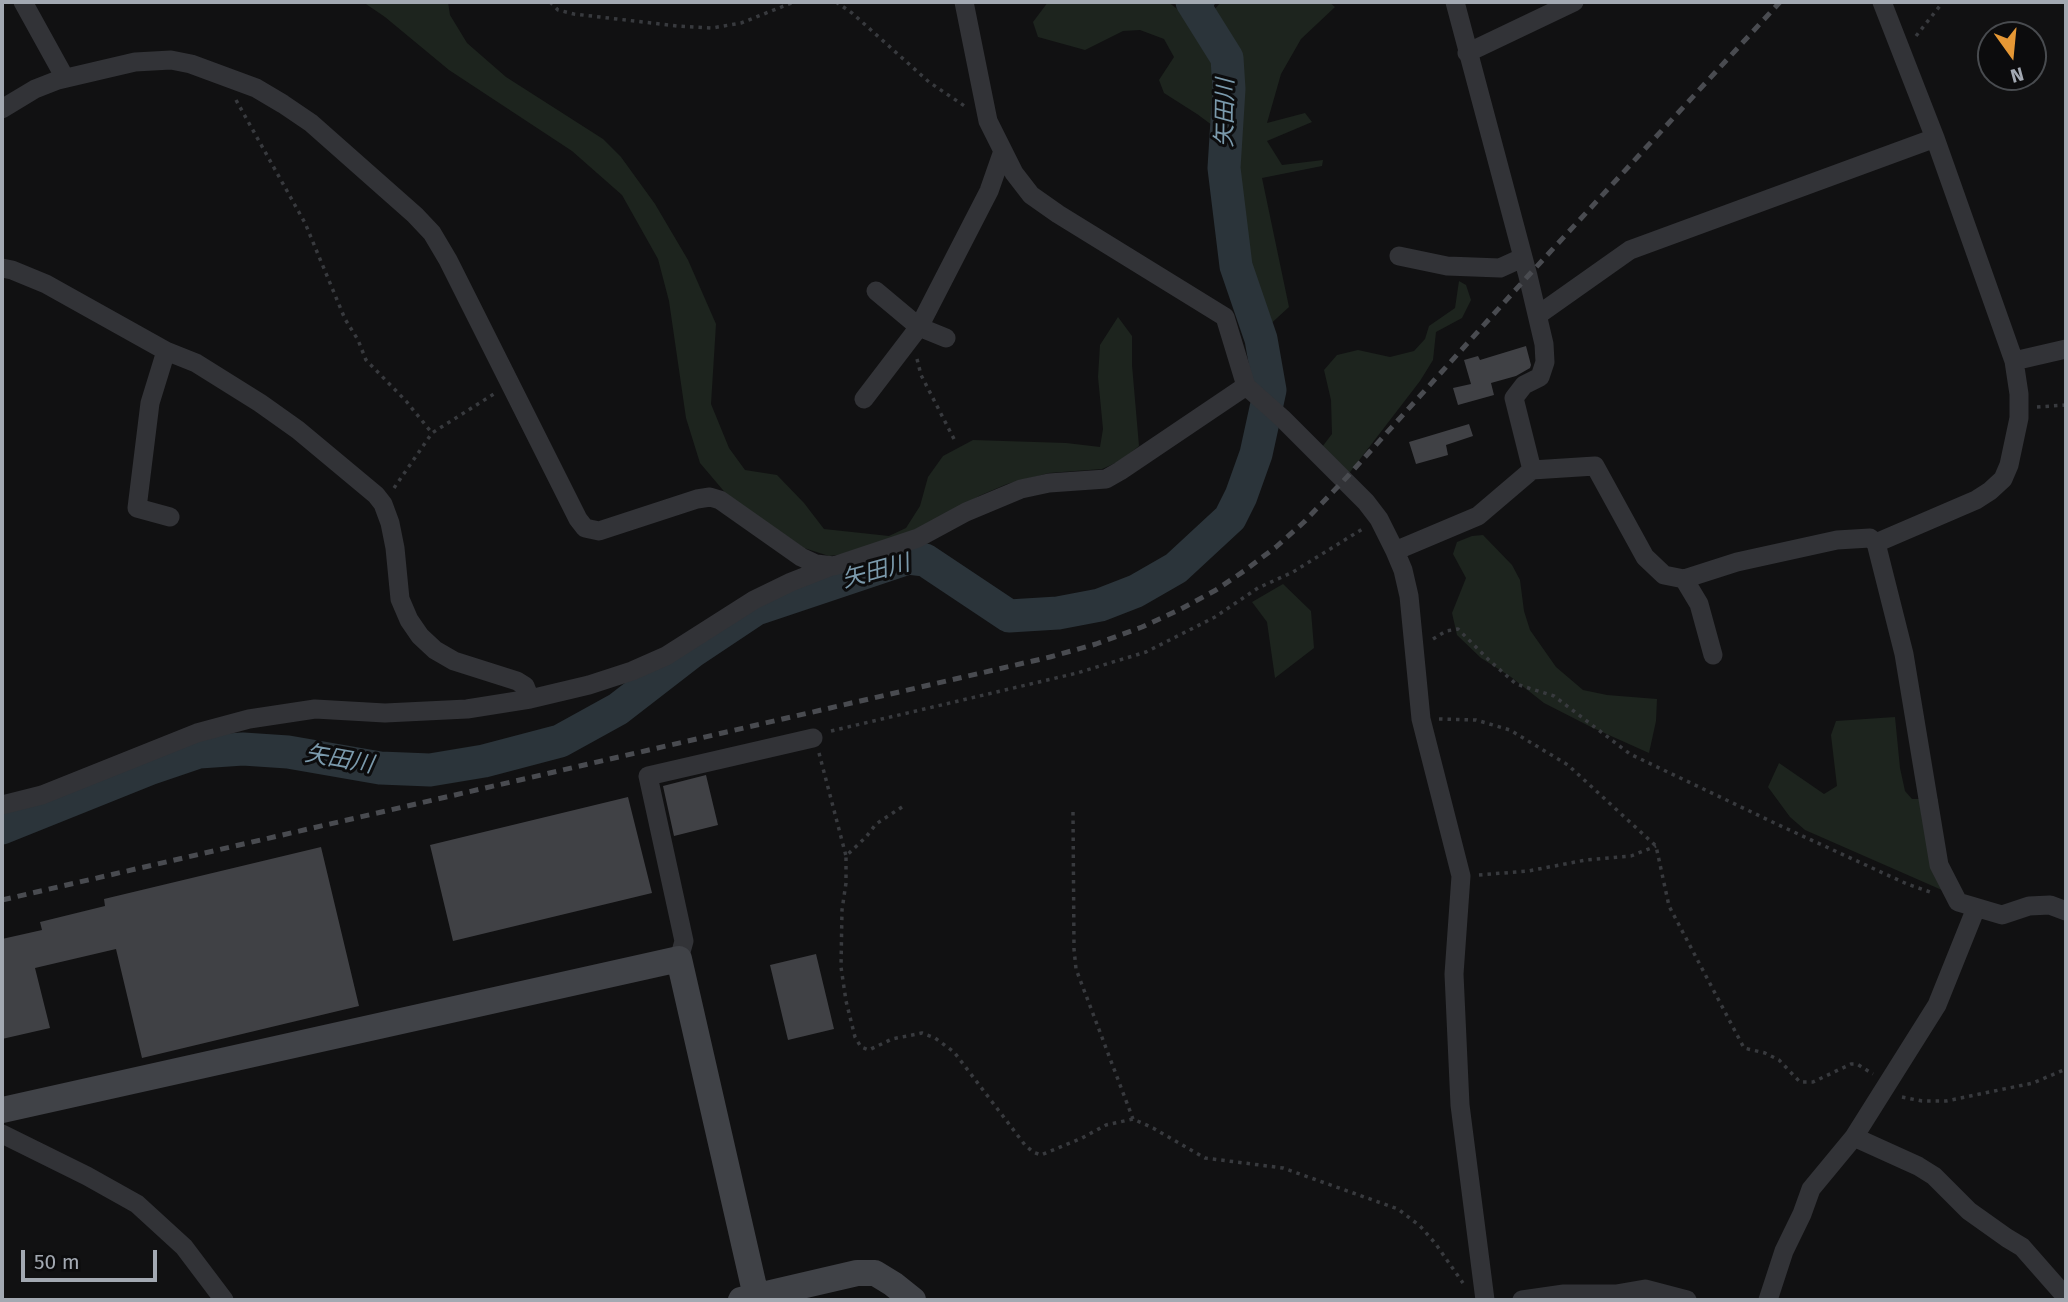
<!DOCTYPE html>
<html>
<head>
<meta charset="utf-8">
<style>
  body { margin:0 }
  #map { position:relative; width:2068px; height:1302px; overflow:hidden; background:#111112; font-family:"Fira Sans",sans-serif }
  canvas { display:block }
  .frame { position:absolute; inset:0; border:4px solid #a3a9b2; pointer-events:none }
  .north { position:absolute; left:1977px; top:21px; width:70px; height:70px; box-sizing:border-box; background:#0c0c0d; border:2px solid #484b4f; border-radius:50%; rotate:165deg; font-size:19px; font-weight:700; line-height:28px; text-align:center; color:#a3a9b2 }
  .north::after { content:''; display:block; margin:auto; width:24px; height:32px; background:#e69835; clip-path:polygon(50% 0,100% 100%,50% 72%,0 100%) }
  .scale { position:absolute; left:21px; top:1250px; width:136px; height:32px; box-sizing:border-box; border:4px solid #a3a9b2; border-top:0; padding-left:9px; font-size:21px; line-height:24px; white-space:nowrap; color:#a3a9b2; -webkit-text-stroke:5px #0c0c0d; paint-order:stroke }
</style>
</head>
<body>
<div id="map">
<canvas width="2068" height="1302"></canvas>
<div class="frame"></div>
<div class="north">N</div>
<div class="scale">50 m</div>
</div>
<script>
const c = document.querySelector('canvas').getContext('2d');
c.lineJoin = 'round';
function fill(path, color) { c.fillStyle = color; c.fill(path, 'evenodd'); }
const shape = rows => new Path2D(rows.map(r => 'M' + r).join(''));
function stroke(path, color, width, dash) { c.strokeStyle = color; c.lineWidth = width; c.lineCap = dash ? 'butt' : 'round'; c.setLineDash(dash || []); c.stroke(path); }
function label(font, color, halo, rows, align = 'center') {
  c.font = font + ' "Fira Sans","Noto Sans JP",sans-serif'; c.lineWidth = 6; c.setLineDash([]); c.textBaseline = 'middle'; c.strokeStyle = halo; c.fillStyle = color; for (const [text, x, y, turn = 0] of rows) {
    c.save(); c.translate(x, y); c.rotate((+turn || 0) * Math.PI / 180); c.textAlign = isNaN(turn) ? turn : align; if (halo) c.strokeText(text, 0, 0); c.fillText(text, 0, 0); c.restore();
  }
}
fill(shape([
  [363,2,448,2,450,15,467,43,506,77,603,139,621,157,655,204,688,260,716,324,711,404,729,448,745,470,777,475,804,503,824,529,889,536,906,528,920,506,928,477,943,456,973,440,1066,443,1100,447,1103,429,1098,377,1100,345,1118,317,1132,336,1132,365,1139,446,1120,461,1102,469,1049,473,1007,484,979,496,913,535,852,553,829,556,804,548,728,496,700,463,686,418,669,301,658,259,622,195,572,151,449,70,385,17],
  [1048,2,1168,2,1200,26,1221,2,1329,2,1335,7,1301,39,1281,74,1267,123,1305,113,1312,122,1267,141,1282,165,1323,160,1322,166,1262,178,1289,307,1265,329,1248,270,1241,218,1239,145,1197,114,1164,93,1159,80,1174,57,1164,39,1140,30,1123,31,1085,50,1038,37,1033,22],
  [1459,281,1466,285,1471,300,1462,318,1436,332,1433,360,1420,381,1347,476,1322,447,1332,434,1331,400,1324,370,1337,355,1358,350,1390,357,1414,351,1425,339,1429,326,1455,308],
  [1483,535,1512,565,1520,580,1524,611,1530,630,1556,667,1583,690,1607,695,1657,699,1656,721,1649,753,1591,727,1544,703,1511,677,1481,658,1457,635,1452,613,1466,578,1453,554,1457,542,1472,536],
  [1283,584,1311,611,1314,648,1275,678,1267,622,1252,602],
  [1895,717,1900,768,1905,791,1912,799,1938,799,1938,840,1951,894,1805,830,1790,817,1768,787,1779,763,1824,794,1837,786,1831,735,1836,721]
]), '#1d241e');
stroke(shape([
  [1204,19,1213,2]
]), '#2b343a', 5);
stroke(shape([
  [2,828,149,769,199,752,243,749,288,752,380,768,430,770,484,761,560,741,618,709,693,651,756,609,908,558,925,560,1009,616,1058,613,1100,605,1136,591,1176,568,1230,518,1241,496,1256,454,1270,390,1261,339,1236,266,1224,168,1229,89,1227,58,1192,2]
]), '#2b343a', 33);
fill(shape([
  [1526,346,1531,365,1530,368,1516,376,1491,383,1494,395,1458,405,1453,388,1471,384,1464,360,1478,356,1480,360],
  [1469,424,1473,436,1446,445,1448,455,1416,464,1409,442],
  [706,775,718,825,674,836,663,786],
  [628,797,652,893,453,941,430,845],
  [321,847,359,1006,142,1058,116,949,35,968,50,1028,2,1039,2,939,42,930,40,922,105,906,104,899],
  [816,954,834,1029,788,1040,770,965]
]), '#404145');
stroke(shape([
  [550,2,558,10,574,14,677,26,712,28,741,23,794,2],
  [836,2,852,13,929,82,966,107],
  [1916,36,1943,2],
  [236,100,305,223,345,319,358,340,366,360,406,401,432,433],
  [917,359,921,375,954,439],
  [2037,407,2066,405],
  [394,488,432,433,497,392],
  [1433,639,1446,631,1458,629,1490,661,1516,684,1554,696,1630,754,1783,827,1907,884,1933,893],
  [1439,719,1476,720,1510,730,1568,765,1656,846,1669,906,1744,1048,1765,1053,1779,1060,1800,1082,1813,1082,1851,1064,1857,1064,1873,1074],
  [831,731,1077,673,1146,652,1215,617,1258,588,1293,572,1364,528],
  [819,753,846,856],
  [902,807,876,824,866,837,846,856,846,883,842,910,841,967,846,1001,855,1037,861,1047,869,1050,892,1039,922,1033,935,1038,954,1052,1025,1145,1033,1152,1041,1155,1082,1138,1106,1125,1133,1119,1153,1128,1205,1158,1283,1168,1398,1209,1420,1226,1435,1243,1463,1283],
  [1073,812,1074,949,1076,969,1133,1119],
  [1479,875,1528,871,1586,860,1631,856,1656,846],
  [1902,1097,1922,1101,1946,1101,2033,1083,2066,1069]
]), '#383a3e', 3.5, [3.5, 5]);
stroke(shape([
  [23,2,65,78],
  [964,2,988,121,1014,173,1031,195,1058,214,1225,317,1246,386,1282,418,1366,502,1379,519,1395,551,1403,570,1409,596,1421,719,1461,876,1454,974,1460,1105,1485,1300],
  [1455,2,1528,276,1544,344,1545,362,1540,377,1524,385,1514,398,1532,470],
  [1467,53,1574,2],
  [2,109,35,89,58,80,135,62,171,60,191,64,256,88,283,104,311,123,415,215,432,233,448,260,578,519,585,528,599,531,697,499,710,497,720,500,801,557,816,564,834,566,918,538,966,512,1021,489,1049,483,1106,479,1120,471,1246,386],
  [1399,256,1447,266,1500,268,1522,258],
  [2,268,12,270,46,284,166,351,196,363,260,403,298,430,376,495,383,504,390,523,395,548,400,599,409,620,420,636,435,650,454,661,517,681,525,686,530,699],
  [876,291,919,327,946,338],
  [1538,315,1630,250,1935,138],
  [166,351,150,403,137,508,170,517],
  [2014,361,2066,349],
  [864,399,919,327,989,191,1003,151],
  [1876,543,1904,654,1939,865,1958,902,2002,915,2029,906,2050,905,2066,911],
  [1395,551,1478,516,1532,470,1595,466,1645,557,1664,575,1684,579,1699,604,1713,655],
  [1684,579,1737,562,1837,540,1870,538,1876,543,1976,500,1990,491,2003,479,2009,465,2019,418,2019,394,2014,361,1935,138,1882,2],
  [2,805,42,795,197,733,249,719,315,709,385,713,467,709,530,699,589,685,632,671,666,656,754,600,791,582,832,566],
  [679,959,684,941,648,776,813,738],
  [2,1134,87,1176,137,1204,184,1247,224,1300],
  [1854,1137,1918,1166,1934,1176,1969,1211,2007,1238,2022,1247,2066,1297],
  [1522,1300,1564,1294,1616,1294,1645,1289,1687,1300],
  [1768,1300,1784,1251,1802,1214,1811,1189,1854,1137,1937,1005,1976,908]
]), '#323337', 19);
stroke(shape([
  [2,1110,679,959,756,1296],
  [741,1300,857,1273,875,1273,893,1284,913,1300]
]), '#404247', 26);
stroke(shape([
  [2,900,1050,657,1096,644,1142,627,1181,609,1216,590,1244,571,1276,547,1304,522,1347,477,1528,276,1780,2]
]), '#494b50', 5, [9, 7]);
label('italic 23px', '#7b9aac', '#0c0c0d', [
  ["矢田川",1226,113,-89],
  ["矢田川",876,572,-15],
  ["矢田川",339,760,10]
]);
</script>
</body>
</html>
